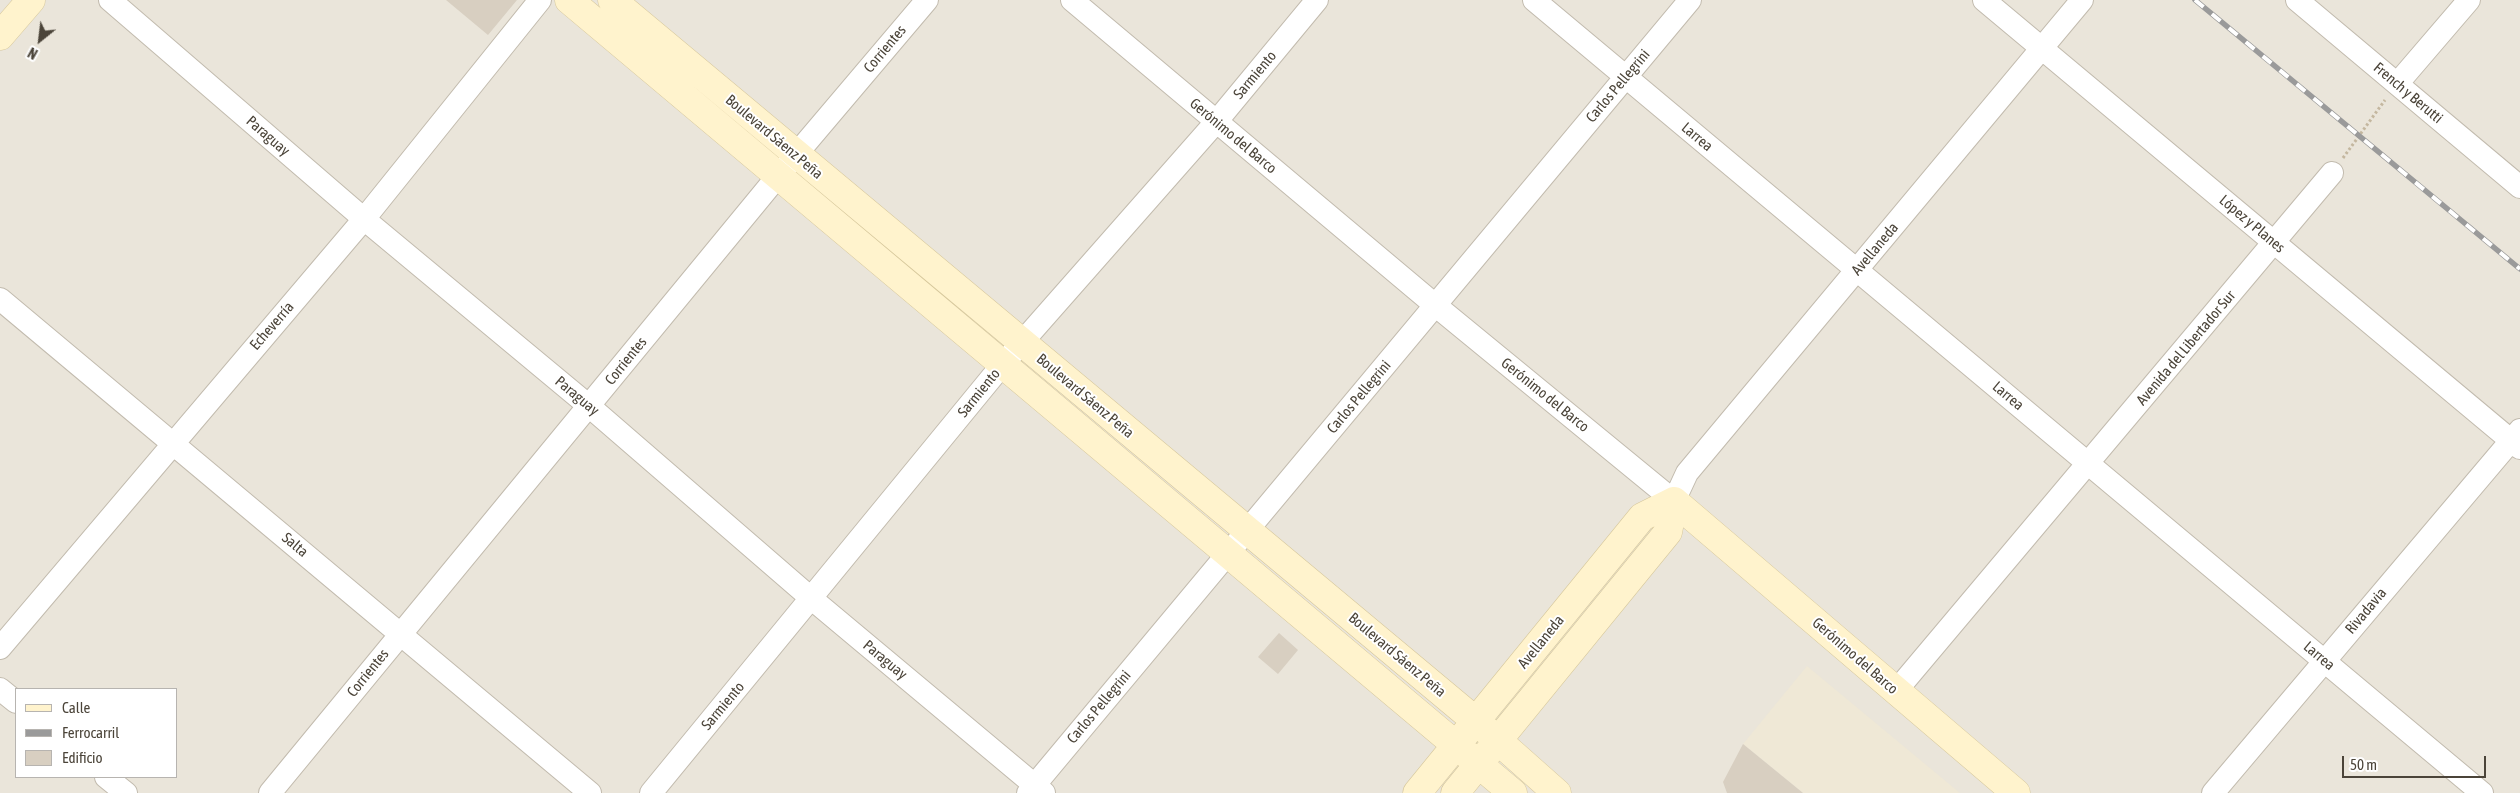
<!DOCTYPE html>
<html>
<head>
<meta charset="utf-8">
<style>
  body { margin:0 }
  #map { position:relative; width:2520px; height:793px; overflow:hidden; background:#f6f3ec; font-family:"Asap Condensed",sans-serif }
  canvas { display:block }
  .legend { position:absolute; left:15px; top:688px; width:162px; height:90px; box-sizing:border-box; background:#fff; border:1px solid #b7b4b0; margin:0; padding:6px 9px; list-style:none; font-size:15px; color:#4b4439 }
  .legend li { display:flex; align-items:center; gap:10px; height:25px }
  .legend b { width:25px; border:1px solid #b7b4b0 }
  .north { position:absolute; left:15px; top:15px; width:50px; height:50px; -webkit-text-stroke:4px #fff; paint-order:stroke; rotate:209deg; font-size:14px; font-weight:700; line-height:20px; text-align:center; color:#4b4439 }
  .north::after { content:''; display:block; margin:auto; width:18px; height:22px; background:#4b4439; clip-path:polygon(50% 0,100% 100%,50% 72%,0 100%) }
  .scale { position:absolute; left:2342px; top:756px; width:144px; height:22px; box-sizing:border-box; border:2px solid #4b4439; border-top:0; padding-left:6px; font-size:15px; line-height:18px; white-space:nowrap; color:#4b4439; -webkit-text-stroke:4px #fff; paint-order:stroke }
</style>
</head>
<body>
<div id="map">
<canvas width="2520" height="793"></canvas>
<ul class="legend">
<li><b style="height:6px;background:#fff3cd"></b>Calle</li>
<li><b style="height:6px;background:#9a9a9a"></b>Ferrocarril</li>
<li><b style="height:14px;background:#d8cfc1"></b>Edificio</li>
</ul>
<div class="north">N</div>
<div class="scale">50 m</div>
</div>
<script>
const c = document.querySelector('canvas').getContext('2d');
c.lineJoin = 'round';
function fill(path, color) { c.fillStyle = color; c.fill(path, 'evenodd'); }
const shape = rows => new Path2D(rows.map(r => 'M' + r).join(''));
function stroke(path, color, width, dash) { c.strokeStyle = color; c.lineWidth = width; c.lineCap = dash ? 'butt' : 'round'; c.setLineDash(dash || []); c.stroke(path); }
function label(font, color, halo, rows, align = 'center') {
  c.font = font + ' "Asap Condensed",sans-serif'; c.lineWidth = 4; c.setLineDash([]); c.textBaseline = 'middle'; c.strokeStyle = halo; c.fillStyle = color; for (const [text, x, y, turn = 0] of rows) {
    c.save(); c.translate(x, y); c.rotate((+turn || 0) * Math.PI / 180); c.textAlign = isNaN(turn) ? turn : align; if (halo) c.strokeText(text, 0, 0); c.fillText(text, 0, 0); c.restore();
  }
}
fill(shape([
  [0,0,2520,0,2520,793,0,793],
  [16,689,176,689,176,777,16,777]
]), '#eae5da');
fill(shape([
  [1807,666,1960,793,1803,793,1743,744]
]), '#efe8d6');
fill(shape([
  [446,0,517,0,488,35],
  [1279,633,1298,650,1278,674,1258,657],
  [1743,744,1803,793,1727,793,1723,782]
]), '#d8cfc1');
const minor = shape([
  [110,0,364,219,589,406,812,599,1044,793],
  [1072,0,1435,305,1674,501,1687,473,2082,0],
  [1534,0,2482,793],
  [1984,0,2520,448],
  [2297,0,2520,187],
  [2397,84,2469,0],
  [0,299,590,793],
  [0,648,364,219,540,0],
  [0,689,16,702],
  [1896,691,2332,173],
  [106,777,126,793],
  [270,793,777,177,927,0],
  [651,793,1002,365,1216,122,1317,0],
  [1028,793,1690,0],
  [2213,793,2520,430]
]);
const secondary = shape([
  [569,0,1513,793],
  [612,0,1477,722,1557,793],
  [0,36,31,0],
  [1674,501,2016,793],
  [1417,793,1642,517,1674,501],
  [1455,793,1668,532,1674,501]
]);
stroke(minor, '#c2bbae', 24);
stroke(secondary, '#d6c79b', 29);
stroke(shape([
  [2343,158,2385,100]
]), '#c4b79f', 3, [2.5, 2.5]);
stroke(minor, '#fff', 22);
stroke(secondary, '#fff3cd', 28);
const rail = shape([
  [2195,0,2520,269]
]);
stroke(rail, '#9a9a9a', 5.5);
stroke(rail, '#fff', 4, [11]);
label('15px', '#4b4439', '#fff', [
  ["Corrientes",885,49,-50],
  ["Sarmiento",1255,75,-50],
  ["Carlos Pellegrini",1618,86,-50],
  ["French y Berutti",2408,93,40],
  ["Paraguay",268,136,41],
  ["Gerónimo del Barco",1233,136,40],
  ["Boulevard Sáenz Peña",774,137,40],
  ["Larrea",1697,137,40],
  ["López y Planes",2252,224,40],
  ["Avellaneda",1875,249,-50],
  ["Echeverría",272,326,-49],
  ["Avenida del Libertador Sur",2186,348,-50],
  ["Corrientes",626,361,-51],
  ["Sarmiento",979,393,-51],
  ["Gerónimo del Barco",1545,395,39],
  ["Paraguay",577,396,40],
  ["Boulevard Sáenz Peña",1085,396,40],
  ["Larrea",2008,396,40],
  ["Carlos Pellegrini",1359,397,-50],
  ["Salta",295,545,40],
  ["Rivadavia",2366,611,-50],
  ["Avellaneda",1541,642,-51],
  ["Boulevard Sáenz Peña",1397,655,40],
  ["Gerónimo del Barco",1855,656,41],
  ["Larrea",2319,656,40],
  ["Paraguay",885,660,40],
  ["Corrientes",368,673,-51],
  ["Sarmiento",723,706,-50],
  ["Carlos Pellegrini",1099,707,-50]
]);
</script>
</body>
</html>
